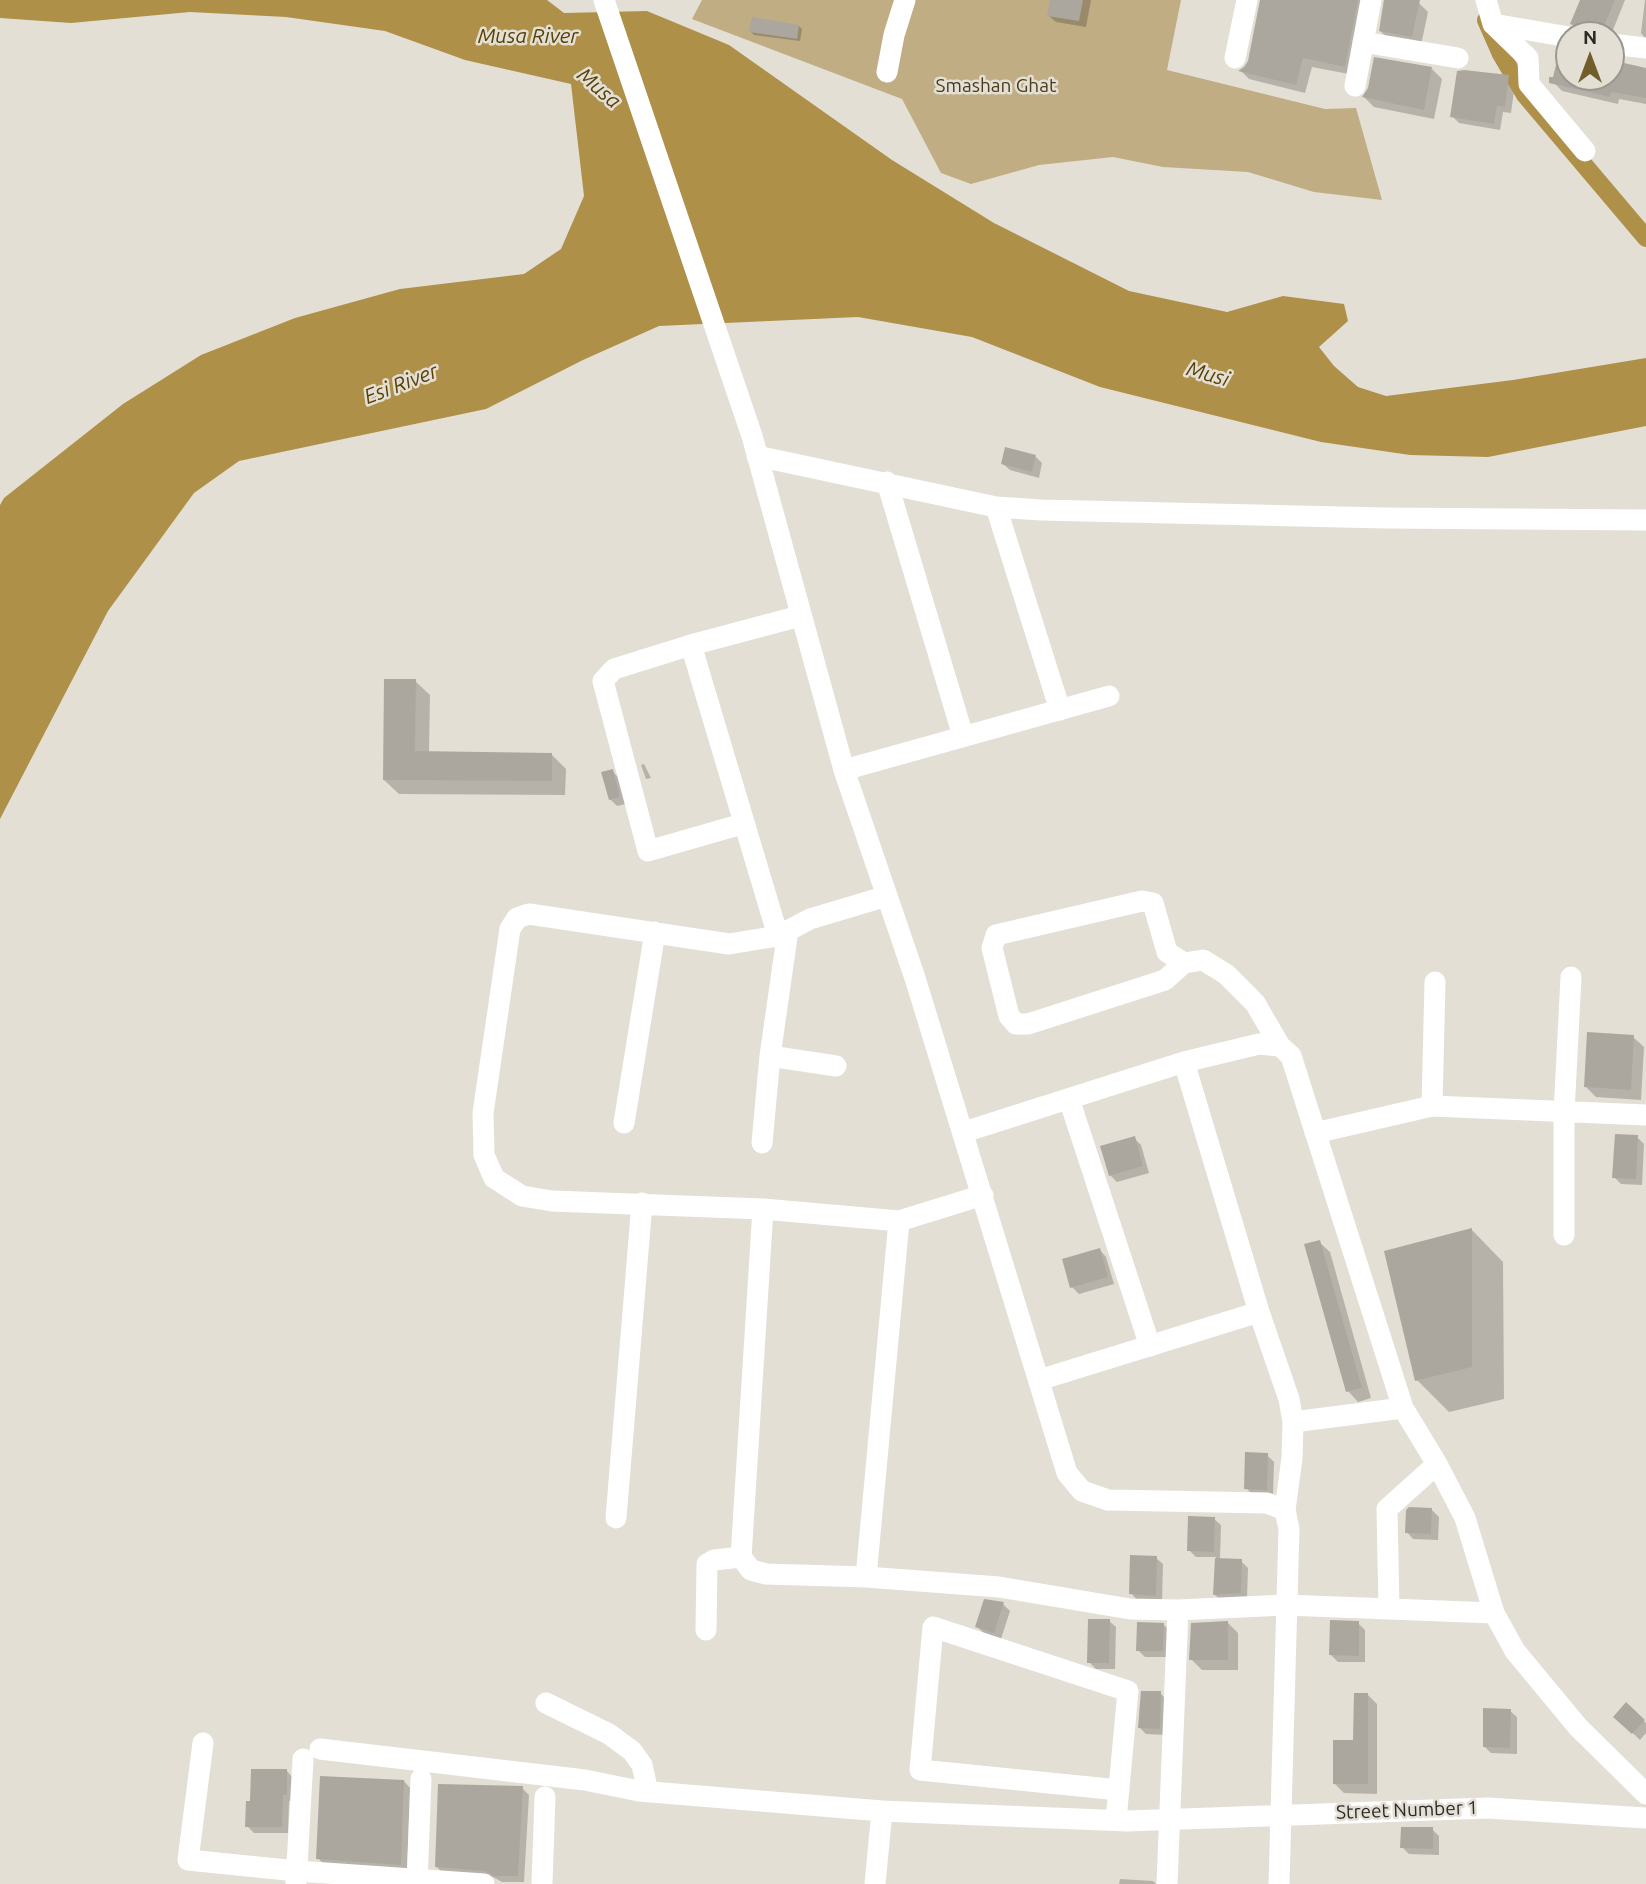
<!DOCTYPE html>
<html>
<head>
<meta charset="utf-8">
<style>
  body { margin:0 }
  #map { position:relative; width:1646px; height:1884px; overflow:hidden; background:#e4dfd5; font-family:Ubuntu,sans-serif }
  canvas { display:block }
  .north { position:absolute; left:1555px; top:21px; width:70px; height:70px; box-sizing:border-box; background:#e4dfd5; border:2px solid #9a978f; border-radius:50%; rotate:0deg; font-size:19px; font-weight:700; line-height:28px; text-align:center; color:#2c2a26 }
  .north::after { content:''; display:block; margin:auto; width:24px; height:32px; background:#725d2c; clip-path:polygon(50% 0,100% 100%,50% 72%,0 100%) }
</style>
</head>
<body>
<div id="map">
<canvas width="1646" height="1884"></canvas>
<div class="north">N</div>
</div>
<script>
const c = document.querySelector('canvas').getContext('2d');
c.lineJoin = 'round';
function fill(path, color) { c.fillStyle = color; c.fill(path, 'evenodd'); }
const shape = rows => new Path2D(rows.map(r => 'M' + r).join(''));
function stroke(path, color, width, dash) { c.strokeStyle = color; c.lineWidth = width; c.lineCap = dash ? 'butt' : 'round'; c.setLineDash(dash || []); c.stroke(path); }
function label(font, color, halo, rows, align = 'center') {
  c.font = font + ' Ubuntu,sans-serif'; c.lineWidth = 5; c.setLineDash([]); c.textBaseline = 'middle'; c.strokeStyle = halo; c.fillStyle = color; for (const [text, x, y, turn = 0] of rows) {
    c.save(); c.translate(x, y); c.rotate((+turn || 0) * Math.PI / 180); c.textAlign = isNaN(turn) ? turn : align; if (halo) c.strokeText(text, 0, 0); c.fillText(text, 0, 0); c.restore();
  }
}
fill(shape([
  [702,0,1181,0,1167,70,1325,109,1356,108,1382,200,1314,192,1248,172,1163,167,1113,157,1039,165,971,184,941,173,902,99,692,19]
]), '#c0ad84');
fill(shape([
  [0,0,547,0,564,13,647,11,729,45,892,160,994,223,1129,291,1227,312,1283,296,1344,304,1348,321,1319,347,1334,366,1358,387,1386,396,1513,380,1646,358,1646,426,1488,457,1410,455,1321,442,1100,387,972,337,858,317,659,326,583,360,486,409,239,461,194,493,108,611,0,819,0,505,4,498,123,404,201,355,295,318,400,289,524,274,561,249,584,196,571,84,465,60,385,31,286,17,190,12,71,23,0,18]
]), '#af9049');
fill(shape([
  [1052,0,1091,0,1086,27,1056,22,1049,16],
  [1263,0,1371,0,1354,75,1312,67,1305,93,1249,79,1241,71,1249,62],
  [1384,0,1419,3,1428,12,1421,45,1390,40,1380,31],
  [1582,0,1625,0,1611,35,1589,35,1580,31,1572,23],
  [1645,0,1646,0,1646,39,1641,33],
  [799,26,802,29,800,41,754,35,751,32],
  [1569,53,1569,77,1611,77,1611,62,1646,70,1646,104,1619,99,1618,104,1562,91,1554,83],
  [1432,69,1442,79,1434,119,1374,107,1364,97],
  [1509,77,1515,84,1511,113,1503,112,1500,130,1459,123,1452,116],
  [1036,457,1042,463,1039,478,1010,470,1003,464],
  [415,681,430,695,429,753,551,754,566,769,565,795,399,794,384,780],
  [644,764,651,778,646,779,641,765],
  [612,771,619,778,626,804,617,806,610,799],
  [1633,1037,1644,1047,1641,1100,1596,1097,1586,1087],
  [1637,1137,1644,1144,1642,1185,1621,1184,1614,1177],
  [1134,1138,1141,1145,1149,1173,1117,1182,1110,1175],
  [1472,1230,1503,1262,1504,1399,1449,1412,1417,1380],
  [1319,1242,1330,1252,1371,1398,1358,1402,1348,1391],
  [1100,1250,1106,1257,1114,1284,1079,1294,1072,1287],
  [1267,1455,1274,1462,1273,1496,1253,1495,1246,1488],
  [1432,1510,1439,1517,1438,1540,1413,1539,1407,1532],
  [1214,1519,1221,1525,1220,1560,1241,1561,1248,1568,1247,1599,1222,1601,1215,1595,1216,1557,1196,1557,1189,1550],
  [1156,1558,1163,1564,1162,1602,1137,1600,1131,1593],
  [1003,1604,1010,1611,1001,1639,984,1633,977,1627],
  [1109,1621,1116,1627,1115,1669,1096,1669,1089,1662],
  [1228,1623,1238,1633,1238,1670,1202,1670,1191,1659],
  [1358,1623,1365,1630,1365,1662,1338,1662,1331,1655],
  [1164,1625,1170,1631,1169,1657,1145,1657,1138,1650],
  [1160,1693,1167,1700,1166,1735,1146,1734,1140,1728],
  [1367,1694,1377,1704,1377,1794,1344,1793,1334,1783,1355,1742],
  [1626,1705,1646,1723,1646,1733,1640,1740,1615,1716],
  [1510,1711,1517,1717,1517,1754,1491,1753,1485,1747],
  [287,1771,293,1778,293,1801,289,1801,288,1833,254,1833,247,1826,252,1802],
  [404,1781,410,1788,407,1871,324,1865,318,1858],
  [522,1788,529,1795,524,1882,502,1882,493,1877,443,1874,437,1867],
  [1432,1829,1439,1836,1439,1855,1409,1854,1402,1847],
  [1120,1879,1153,1881,1156,1884,1119,1884]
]), '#0003');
stroke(shape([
  [1486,20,1501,54,1525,95,1646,238]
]), '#af9049', 18);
fill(shape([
  [1050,0,1083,0,1079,21,1047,16],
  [1260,0,1358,0,1345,67,1303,58,1296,85,1238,71,1244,67,1248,61],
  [1384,0,1420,0,1412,37,1379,31],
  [1580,0,1615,0,1600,35,1570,24],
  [752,17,799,25,797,39,749,32],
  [1560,49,1569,50,1569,77,1611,77,1611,60,1646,68,1646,98,1611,92,1610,97,1549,83,1549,77,1553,77],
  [1374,57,1432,67,1424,110,1362,97,1368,88],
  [1464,70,1509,75,1505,107,1497,106,1494,124,1450,117,1457,71],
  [1005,447,1036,455,1032,472,1001,464],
  [384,679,416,679,415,751,552,753,552,781,383,780],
  [613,769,620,797,609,800,601,772],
  [1587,1032,1634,1035,1631,1090,1584,1087],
  [1615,1134,1638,1135,1636,1179,1612,1178],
  [1135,1136,1143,1166,1109,1176,1100,1146],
  [1472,1228,1472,1367,1415,1381,1384,1251],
  [1320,1240,1362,1388,1346,1392,1304,1244],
  [1100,1248,1108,1277,1070,1288,1062,1259],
  [1245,1452,1268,1453,1267,1490,1244,1489],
  [1409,1507,1432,1508,1431,1534,1405,1533,1406,1510],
  [1188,1516,1215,1517,1214,1552,1187,1551],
  [1130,1555,1157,1556,1156,1596,1129,1594],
  [1215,1558,1242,1559,1241,1593,1213,1595],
  [984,1599,1004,1602,994,1633,975,1627],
  [1088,1619,1110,1619,1109,1663,1087,1663],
  [1330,1620,1359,1621,1359,1656,1329,1655],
  [1228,1621,1228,1660,1189,1660,1191,1623],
  [1137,1622,1164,1623,1163,1651,1136,1651],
  [1141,1691,1161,1691,1160,1729,1138,1728],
  [1354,1693,1368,1693,1368,1784,1333,1784,1333,1740,1353,1740],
  [1626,1702,1645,1720,1632,1734,1613,1717],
  [1483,1708,1511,1709,1510,1748,1483,1747],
  [251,1769,287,1769,287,1795,283,1795,282,1827,245,1827,246,1801,250,1801],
  [320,1776,404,1780,401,1865,316,1859],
  [438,1784,523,1786,518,1876,494,1876,485,1871,435,1867],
  [1401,1827,1433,1827,1433,1849,1400,1848]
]), '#aba79e');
stroke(shape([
  [604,0,752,436,844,770,915,978,1067,1473,1082,1491,1108,1500,1267,1503,1285,1510],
  [1486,0,1493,24,1569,37],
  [1493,24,1528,58,1529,84,1585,151],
  [1363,42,1458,58],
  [1611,44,1646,48],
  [1235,58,1247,0],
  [887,72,894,35,905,0],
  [1355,86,1371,0],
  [757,456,996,507,1041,510,1384,518,1646,520],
  [887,482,963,736],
  [996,507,1060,710],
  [691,645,778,936],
  [844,770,1109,696],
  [742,824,648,851,603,681,614,669,691,645,800,616],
  [887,896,810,919,778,936,729,944,529,914,517,918,510,929,483,1113,484,1155,494,1178,522,1196,552,1201,763,1209,899,1221,983,1195],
  [1184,963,1165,980,1028,1024,1016,1024,1009,1016,992,948,996,935,1142,901,1153,903,1167,952,1184,963,1203,960,1226,974,1255,1003,1280,1046,1291,1056,1403,1408,1437,1464,1465,1518,1494,1613,1515,1651,1578,1727,1646,1794],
  [770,1056,836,1066],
  [1184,1062,1259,1312,1289,1399,1293,1422,1292,1458,1285,1510,1289,1529,1279,1884],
  [1069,1099,1150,1346],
  [1432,1106,1435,982],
  [624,1123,655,932],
  [964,1132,1184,1062,1259,1044,1280,1046],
  [1315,1133,1432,1106,1646,1115],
  [762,1143,770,1056,788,930],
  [763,1209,741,1557,751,1570,766,1574,866,1577,999,1587,1130,1609,1178,1610,1285,1605,1494,1613],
  [1564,1235,1564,1113,1571,977],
  [1039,1380,1259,1312],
  [1293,1422,1403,1408],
  [616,1518,642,1203],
  [866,1577,899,1221],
  [1389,1609,1387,1509,1437,1464],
  [706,1630,707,1564,714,1560,741,1557],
  [546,1703,609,1734,632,1751,642,1765,648,1792],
  [203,1743,188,1860,297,1871,484,1884],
  [320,1749,585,1780,639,1791,882,1811,1127,1821,1488,1808,1646,1818],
  [1116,1820,1128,1691,933,1627,920,1770,1119,1790],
  [296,1883,303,1759],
  [417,1884,421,1779],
  [542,1884,545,1797],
  [875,1884,882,1811],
  [1167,1884,1178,1610]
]), '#fff', 21);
label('19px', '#493c1c', '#e4dfd5', [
  ["Smashan Ghat",996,86]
]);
label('19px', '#2c2a26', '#e4dfd5', [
  ["Street Number 1",1407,1810,-2]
]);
label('italic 21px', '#574105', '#e4dfd5', [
  ["Musa River",528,36],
  ["Musa",599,88,41],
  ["Musi",1208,374,16],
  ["Esi River",401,384,-21]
]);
</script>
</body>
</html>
